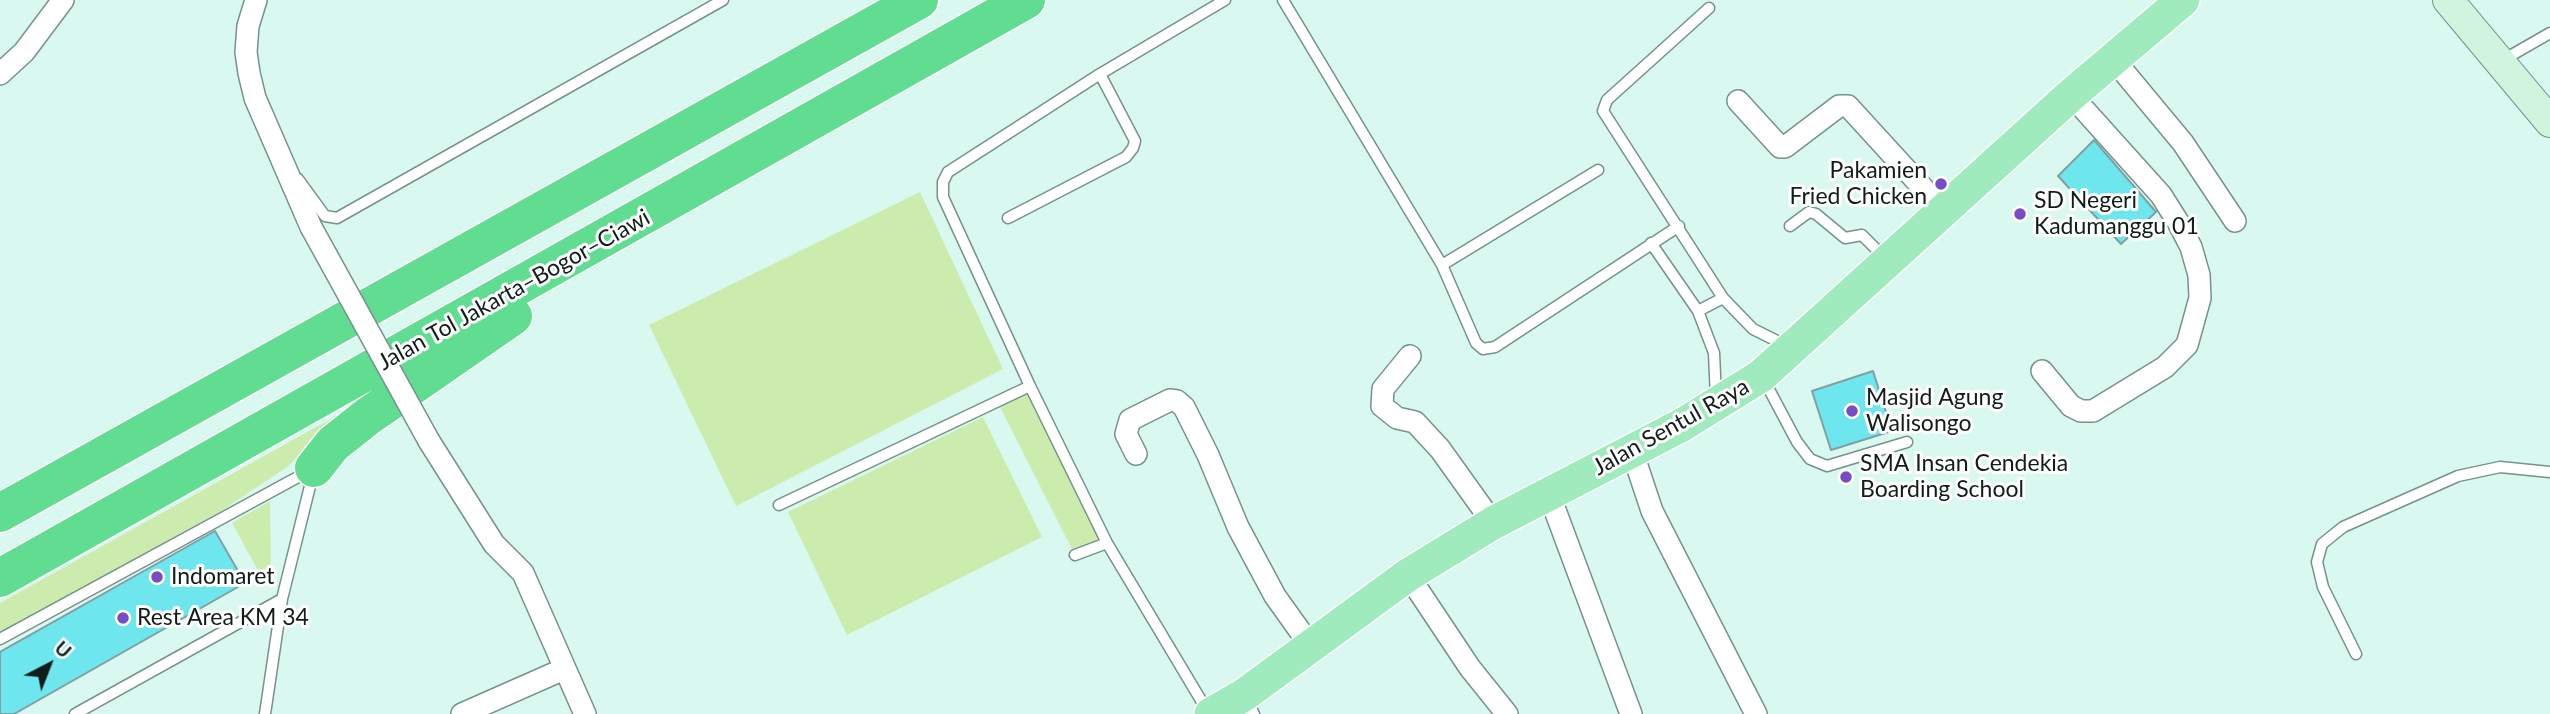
<!DOCTYPE html>
<html>
<head>
<meta charset="utf-8">
<style>
  body { margin:0 }
  #map { position:relative; width:2550px; height:714px; overflow:hidden; background:#d9f8f0; font-family:Lato,sans-serif }
  canvas { display:block }
  .north { position:absolute; left:14px; top:630px; width:70px; height:70px; -webkit-text-stroke:5px #fefefe; paint-order:stroke; rotate:42deg; font-size:19px; font-weight:700; line-height:28px; text-align:center; color:#121d1a }
  .north::after { content:''; display:block; margin:auto; width:24px; height:32px; background:#121d1a; clip-path:polygon(50% 0,100% 100%,50% 72%,0 100%) }
</style>
</head>
<body>
<div id="map">
<canvas width="2550" height="714"></canvas>
<div class="north">U</div>
</div>
<script>
const c = document.querySelector('canvas').getContext('2d');
c.lineJoin = 'round';
function fill(path, color) { c.fillStyle = color; c.fill(path, 'evenodd'); }
const shape = rows => new Path2D(rows.map(r => 'M' + r).join(''));
function stroke(path, color, width, dash) { c.strokeStyle = color; c.lineWidth = width; c.lineCap = dash ? 'butt' : 'round'; c.setLineDash(dash || []); c.stroke(path); }
function label(font, color, halo, rows, align = 'center') {
  c.font = font + ' Lato,sans-serif'; c.lineWidth = 6; c.setLineDash([]); c.textBaseline = 'middle'; c.strokeStyle = halo; c.fillStyle = color; for (const [text, x, y, turn = 0] of rows) {
    c.save(); c.translate(x, y); c.rotate((+turn || 0) * Math.PI / 180); c.textAlign = isNaN(turn) ? turn : align; if (halo) c.strokeText(text, 0, 0); c.fillText(text, 0, 0); c.restore();
  }
}
fill(shape([
  [920,192,1003,369,736,506,649,325],
  [1030,386,1107,543,1075,555,997,401],
  [361,402,287,467,221,511,0,633,0,603],
  [983,417,1042,537,847,635,788,512],
  [270,501,271,562,265,583,232,523]
]), '#cbecad');
const building = shape([
  [2094,140,2156,212,2121,244,2058,176,2094,140],
  [1873,371,1892,431,1831,450,1812,391,1873,371],
  [215,531,245,583,14,714,0,714,0,652,215,531]
]);
fill(building, '#6ee6ee');
stroke(building, '#82a0a2', 2);
const lane = shape([
  [1283,0,1442,265,1476,343,1483,349,1495,347,1679,226],
  [1709,8,1607,100,1603,111,1723,298,1753,329,1787,346],
  [2503,60,2550,33],
  [298,179,325,216,337,218,723,0],
  [1008,218,1126,157,1133,148,1135,141,1100,74],
  [1790,226,1809,212,1816,214,1845,238,1862,235,1885,258],
  [1651,243,1698,311,1714,353,1716,398],
  [1442,265,1598,170],
  [1698,311,1723,298],
  [1763,378,1797,442,1810,459,1827,466,1907,442],
  [779,505,1030,386],
  [1075,555,1107,543],
  [0,639,309,471],
  [2356,654,2323,587,2317,562,2322,544,2343,527,2458,476,2500,467,2550,472],
  [1245,697,1254,714],
  [1208,712,1107,543,1030,386,943,197,943,182,948,172,1100,74,1225,0],
  [75,714,282,599],
  [265,714,282,599,313,474]
]);
const street = shape([
  [256,0,248,26,246,52,249,73,255,98,311,227],
  [2114,60,2183,143,2235,221],
  [0,74,24,52,63,0],
  [1738,101,1780,147,1785,147,1839,106,1848,106,1944,211],
  [1410,356,1383,389,1382,406,1397,418,1415,422,1440,449,1493,523],
  [2042,371,2071,406,2081,411,2093,411,2165,367,2187,345,2200,298,2199,275,2191,247,2178,222,2161,195,2071,95],
  [429,441,494,544,523,573,585,714],
  [1632,451,1652,511,1756,714],
  [1136,454,1126,434,1130,420,1170,400,1177,401,1184,407,1208,455,1238,527,1275,596,1310,645],
  [1549,494,1631,714],
  [1408,575,1470,668,1507,714],
  [462,714,564,669]
]);
const secondary = shape([
  [2448,0,2550,122]
]);
const primary = shape([
  [1211,714,1244,695,1408,575,1493,523,1682,425,1761,376,2071,95,2183,0]
]);
const highway = shape([
  [314,468,333,444,367,417,513,316],
  [0,513,919,0],
  [0,578,1026,0]
]);
stroke(lane, '#76928b', 13);
stroke(street, '#76928b', 24);
stroke(secondary, '#76928b', 32);
stroke(primary, '#fff', 36);
stroke(highway, '#fff', 41);
stroke(lane, '#fff', 10);
stroke(street, '#fff', 21);
stroke(secondary, '#d0f5de', 30);
stroke(primary, '#a0ebbd', 33);
stroke(highway, '#61dd91', 38);
const streetBridge = shape([
  [311,227,429,441]
]);
stroke(streetBridge, '#76928b', 24, []);
stroke(streetBridge, '#fff', 21);
for (const [x, y, r, color] of [
  [1941,184,7,"#784cc4"],
  [2020,214,7,"#784cc4"],
  [1852,411,7,"#784cc4"],
  [1846,477,7,"#784cc4"],
  [157,577,7,"#784cc4"],
  [123,618,7,"#784cc4"]
]) { const dot = new Path2D(); dot.arc(x, y, r, 0, 2 * Math.PI); c.fillStyle = color; c.fill(dot); stroke(dot, '#fefefe', 2.5); }
label('23px', '#121d1a', '#fefefe', [
  ["Pakamien",1927,171,"right"],
  ["Fried Chicken",1927,197,"right"],
  ["SD Negeri",2034,201],
  ["Kadumanggu 01",2034,227],
  ["Masjid Agung",1866,398],
  ["Walisongo",1866,424],
  ["SMA Insan Cendekia",1860,464],
  ["Boarding School",1860,490],
  ["Indomaret",171,577],
  ["Rest Area KM 34",137,618]
], 'left');
label('23px', '#121d1a', '#fefefe', [
  ["Jalan Tol Jakarta–Bogor–Ciawi",514,290,-29],
  ["Jalan Sentul Raya",1671,427,-29]
]);
</script>
</body>
</html>
